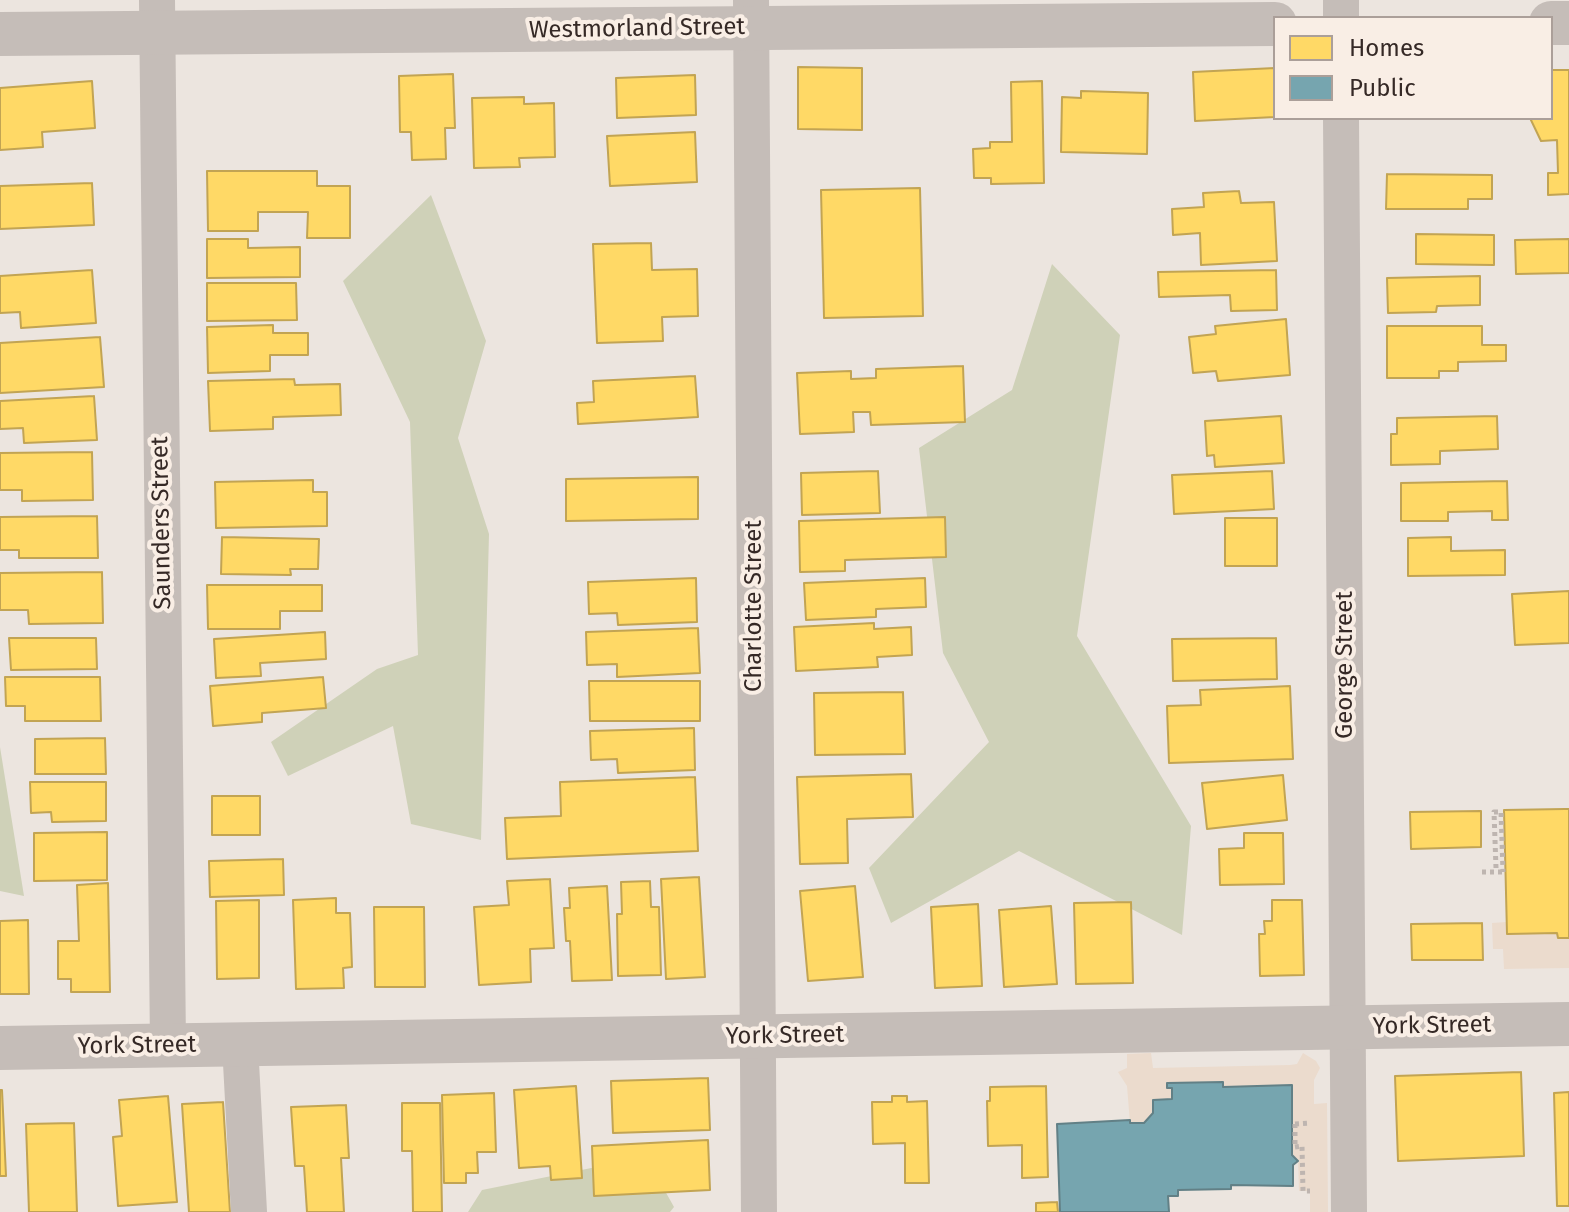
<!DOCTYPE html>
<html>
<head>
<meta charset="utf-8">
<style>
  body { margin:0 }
  #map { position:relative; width:1569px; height:1212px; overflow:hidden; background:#ece5df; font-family:"Fira Sans",sans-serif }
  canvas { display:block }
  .legend { position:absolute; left:1273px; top:16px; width:280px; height:104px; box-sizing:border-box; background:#f9eee5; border:2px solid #ab9f99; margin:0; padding:10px 14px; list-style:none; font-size:24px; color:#352926 }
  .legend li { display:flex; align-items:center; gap:16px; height:40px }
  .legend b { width:40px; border:2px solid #ab9f99 }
</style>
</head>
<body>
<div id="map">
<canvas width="1569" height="1212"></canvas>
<ul class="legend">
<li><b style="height:22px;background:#ffd966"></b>Homes</li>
<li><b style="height:22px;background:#76a5af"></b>Public</li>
</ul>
</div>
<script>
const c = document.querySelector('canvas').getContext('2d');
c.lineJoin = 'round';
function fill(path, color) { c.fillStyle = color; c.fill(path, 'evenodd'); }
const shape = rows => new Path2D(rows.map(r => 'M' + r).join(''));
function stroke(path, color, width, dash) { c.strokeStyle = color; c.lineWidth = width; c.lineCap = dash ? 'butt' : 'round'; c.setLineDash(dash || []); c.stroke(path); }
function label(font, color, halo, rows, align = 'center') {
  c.font = font + ' "Fira Sans",sans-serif'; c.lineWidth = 8; c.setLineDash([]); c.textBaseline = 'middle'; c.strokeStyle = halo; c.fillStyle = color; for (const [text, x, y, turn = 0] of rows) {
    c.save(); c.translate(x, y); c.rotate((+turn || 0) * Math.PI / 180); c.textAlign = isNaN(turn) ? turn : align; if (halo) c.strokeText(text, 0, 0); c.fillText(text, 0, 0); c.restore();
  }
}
fill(shape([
  [431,195,486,341,458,438,489,534,481,840,411,824,393,726,288,776,271,742,377,669,418,655,410,422,343,281],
  [1052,264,1120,335,1077,636,1191,826,1182,935,1019,851,891,923,869,868,989,742,943,653,919,448,1012,390],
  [0,747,24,896,0,891],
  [646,1157,674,1207,670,1212,468,1212,482,1190]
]), '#cfd1b8');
fill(shape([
  [1506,922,1507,934,1569,932,1569,968,1504,969,1503,949,1493,949,1492,923],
  [1151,1053,1153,1068,1290,1065,1297,1064,1303,1053,1316,1061,1320,1068,1314,1080,1314,1104,1327,1103,1328,1212,1310,1212,1310,1191,1299,1191,1298,1159,1292,1155,1292,1085,1223,1087,1223,1082,1167,1083,1167,1088,1172,1088,1172,1099,1153,1100,1153,1113,1144,1123,1130,1123,1127,1086,1118,1072,1127,1068,1127,1054]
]), '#ebdbcd');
const homes = shape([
  [798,67,862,68,862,130,798,129,798,67],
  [1275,68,1275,117,1195,121,1193,72,1275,68],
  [1551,70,1569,70,1569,194,1548,195,1548,173,1558,173,1557,140,1541,141,1530,118,1551,118,1551,70],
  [453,74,455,128,445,128,446,159,412,160,411,132,400,132,399,76,453,74],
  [695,75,696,115,617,118,616,78,695,75],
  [92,81,95,128,42,132,43,147,0,150,0,88,92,81],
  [1042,81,1044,183,991,184,991,178,974,178,973,149,990,148,990,142,1012,142,1011,82,1042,81],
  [1081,91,1148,93,1147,154,1061,152,1062,97,1081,98,1081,91],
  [524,97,524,104,554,103,555,157,519,158,520,167,474,168,472,98,524,97],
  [695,132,697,182,610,186,607,136,695,132],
  [207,171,317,171,317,186,350,186,350,238,307,238,308,212,258,212,258,231,208,231,207,171],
  [1387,174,1492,175,1492,199,1468,199,1468,209,1386,209,1387,174],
  [92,183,94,225,0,229,0,186,92,183],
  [920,188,923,316,824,318,821,190,920,188],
  [1239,191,1241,203,1274,202,1277,261,1201,265,1200,233,1173,235,1172,209,1204,207,1203,193,1239,191],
  [1416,234,1494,235,1494,265,1416,264,1416,234],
  [207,239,248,239,248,248,300,247,300,277,207,278,207,239],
  [1569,239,1569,273,1516,274,1515,240,1569,239],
  [651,243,652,270,697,269,698,316,662,317,663,341,597,343,593,244,651,243],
  [92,270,96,323,21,328,20,312,0,313,0,276,92,270],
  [1276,270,1277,310,1231,311,1230,295,1159,297,1158,272,1276,270],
  [1480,276,1480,305,1437,306,1436,312,1388,313,1387,278,1480,276],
  [207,283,296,283,297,320,207,321,207,283],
  [1286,319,1290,375,1218,381,1216,371,1193,373,1189,337,1216,334,1215,326,1286,319],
  [273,325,273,333,308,333,308,355,270,355,270,371,208,373,207,327,273,325],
  [1387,326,1482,326,1482,345,1506,345,1506,361,1458,362,1458,371,1439,371,1439,378,1387,378,1387,326],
  [100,337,104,387,0,393,0,343,100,337],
  [963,366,965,422,871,425,870,412,853,412,854,432,800,434,797,373,851,371,851,379,876,378,876,369,963,366],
  [695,376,698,417,578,424,577,403,594,402,593,381,695,376],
  [294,379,295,385,340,384,341,415,273,417,273,429,210,431,208,381,294,379],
  [94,396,97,440,24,443,23,428,0,429,0,401,94,396],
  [1281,416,1284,463,1215,467,1214,455,1207,456,1205,421,1281,416],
  [1497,416,1498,449,1440,451,1440,464,1391,465,1391,434,1397,434,1397,418,1497,416],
  [92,452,93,500,22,501,22,490,0,490,0,453,92,452],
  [878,471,880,513,802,515,801,473,878,471],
  [1272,471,1274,509,1174,514,1172,475,1272,471],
  [698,477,698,519,566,521,566,479,698,477],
  [313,480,313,492,327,492,327,526,216,528,215,482,313,480],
  [1507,481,1508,520,1492,520,1492,511,1448,512,1448,521,1401,521,1401,483,1507,481],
  [97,516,98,558,19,558,19,550,0,550,0,517,97,516],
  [945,517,946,557,845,560,845,571,800,572,799,521,945,517],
  [1225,518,1277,518,1277,566,1225,566,1225,518],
  [222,537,319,539,318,569,290,569,291,575,221,574,222,537],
  [1451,537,1451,551,1505,550,1505,575,1408,576,1408,538,1451,537],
  [102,572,103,623,29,624,28,610,0,610,0,573,102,572],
  [696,578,697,622,618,625,617,613,589,614,588,582,696,578],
  [925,578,926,607,876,609,876,617,806,620,804,583,925,578],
  [207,585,322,585,322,611,280,611,280,629,208,629,207,585],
  [1569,591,1569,643,1515,645,1512,594,1569,591],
  [874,623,874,629,911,627,912,655,877,657,878,667,796,671,794,627,874,623],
  [698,628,700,673,617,677,617,664,587,665,586,632,698,628],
  [325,632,326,659,260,663,261,676,216,678,214,639,325,632],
  [9,638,96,638,97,669,11,670,9,638],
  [1276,638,1277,679,1173,681,1172,639,1276,638],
  [5,677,100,677,101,721,25,721,25,706,6,706,5,677],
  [323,677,326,708,262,713,262,722,213,726,210,686,323,677],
  [589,681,700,681,700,721,590,721,589,681],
  [1290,686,1293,759,1169,763,1167,706,1201,705,1200,690,1290,686],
  [903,692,905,754,815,755,814,693,903,692],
  [694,728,695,770,618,773,617,759,591,760,590,731,694,728],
  [105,738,106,774,35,774,35,739,105,738],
  [911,774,913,817,847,819,848,863,800,864,797,777,911,774],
  [1283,775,1287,820,1207,829,1202,783,1283,775],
  [695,777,698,851,507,859,505,818,561,816,560,782,695,777],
  [30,782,106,782,106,821,52,822,51,812,31,813,30,782],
  [212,796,260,796,260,835,212,835,212,796],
  [1565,809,1569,809,1569,938,1558,938,1557,933,1507,934,1504,810,1565,809],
  [1481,811,1481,847,1411,849,1410,812,1481,811],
  [107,832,107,880,34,881,34,833,107,832],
  [1244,833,1283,833,1284,884,1220,885,1219,849,1244,848,1244,833],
  [283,859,284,895,210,897,209,861,283,859],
  [699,877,705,977,666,979,661,879,699,877],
  [550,879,554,948,530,949,531,982,479,985,474,907,509,905,507,881,550,879],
  [650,881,651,907,659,907,661,975,618,976,617,914,622,914,621,882,650,881],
  [108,883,110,992,71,992,71,979,58,979,58,941,79,941,77,885,108,883],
  [607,886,612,980,572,981,570,941,566,941,564,908,570,908,569,888,607,886],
  [855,886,863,977,808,981,800,891,855,886],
  [336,898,336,913,350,913,352,967,343,968,344,988,296,989,293,900,336,898],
  [259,900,259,978,217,979,216,901,259,900],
  [1272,900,1302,900,1304,975,1260,976,1259,934,1265,934,1264,921,1272,921,1272,900],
  [1131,902,1133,983,1076,984,1074,903,1131,902],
  [978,904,982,986,935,988,931,907,978,904],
  [1051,906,1057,984,1004,987,999,910,1051,906],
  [374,907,424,907,425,987,375,987,374,907],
  [28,920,29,994,0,994,0,921,28,920],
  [1482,923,1483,960,1412,960,1411,924,1482,923],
  [1521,1072,1524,1156,1398,1161,1395,1076,1521,1072],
  [708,1078,710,1130,613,1133,611,1081,708,1078],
  [576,1086,582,1178,551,1180,550,1166,519,1168,514,1090,576,1086],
  [1046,1086,1048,1177,1022,1178,1022,1145,988,1146,987,1101,990,1101,990,1087,1046,1086],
  [0,1090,2,1090,6,1176,0,1176,0,1090],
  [1569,1092,1569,1206,1557,1206,1554,1093,1569,1092],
  [494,1093,496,1152,477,1152,478,1173,466,1173,466,1183,444,1183,442,1095,494,1093],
  [168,1096,177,1202,118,1206,113,1137,122,1136,119,1100,168,1096],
  [892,1096,907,1096,907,1102,927,1101,929,1183,905,1183,905,1143,873,1144,872,1102,892,1102,892,1096],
  [223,1102,230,1212,189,1212,182,1104,223,1102],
  [402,1103,440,1103,442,1212,413,1212,412,1151,402,1151,402,1103],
  [346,1105,349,1158,341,1158,344,1212,307,1212,304,1166,295,1166,291,1107,346,1105],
  [74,1123,77,1212,29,1212,26,1124,74,1123],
  [708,1140,710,1190,594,1196,592,1146,708,1140],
  [1057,1202,1058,1212,1036,1212,1036,1203,1057,1202]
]);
fill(homes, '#ffd966');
stroke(homes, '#c2a453', 2);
const public = shape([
  [1223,1082,1223,1087,1292,1085,1292,1155,1298,1161,1293,1165,1293,1186,1231,1185,1231,1189,1178,1190,1178,1196,1168,1196,1169,1212,1060,1212,1057,1124,1130,1120,1130,1123,1144,1123,1153,1113,1153,1100,1172,1099,1172,1088,1167,1088,1167,1083,1223,1082]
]);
fill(public, '#76a5af');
stroke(public, '#628086', 2);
stroke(shape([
  [1496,868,1494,812,1501,812,1503,872],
  [1482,872,1505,872],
  [1295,1124,1295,1147],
  [1295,1124,1310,1123],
  [1295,1147,1302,1146,1303,1191,1310,1191]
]), '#beb5b0', 5, [4, 4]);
stroke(shape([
  [157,0,168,1045],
  [751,0,759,1212],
  [1341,0,1341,18],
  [1341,118,1349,1212],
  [240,1044,249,1212]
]), '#c5bdb8', 36);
stroke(shape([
  [1551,23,1569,23],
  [0,34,1275,24],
  [0,1048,1569,1024]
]), '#c5bdb8', 44);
label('24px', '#352926', '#f9eee5', [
  ["Westmorland Street",637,29,-1],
  ["Saunders Street",162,523,-91],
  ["Charlotte Street",754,606,-90],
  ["George Street",1345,665,-90],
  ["York Street",1432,1026,-1],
  ["York Street",785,1036,-1],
  ["York Street",137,1046,-1]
]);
</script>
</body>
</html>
